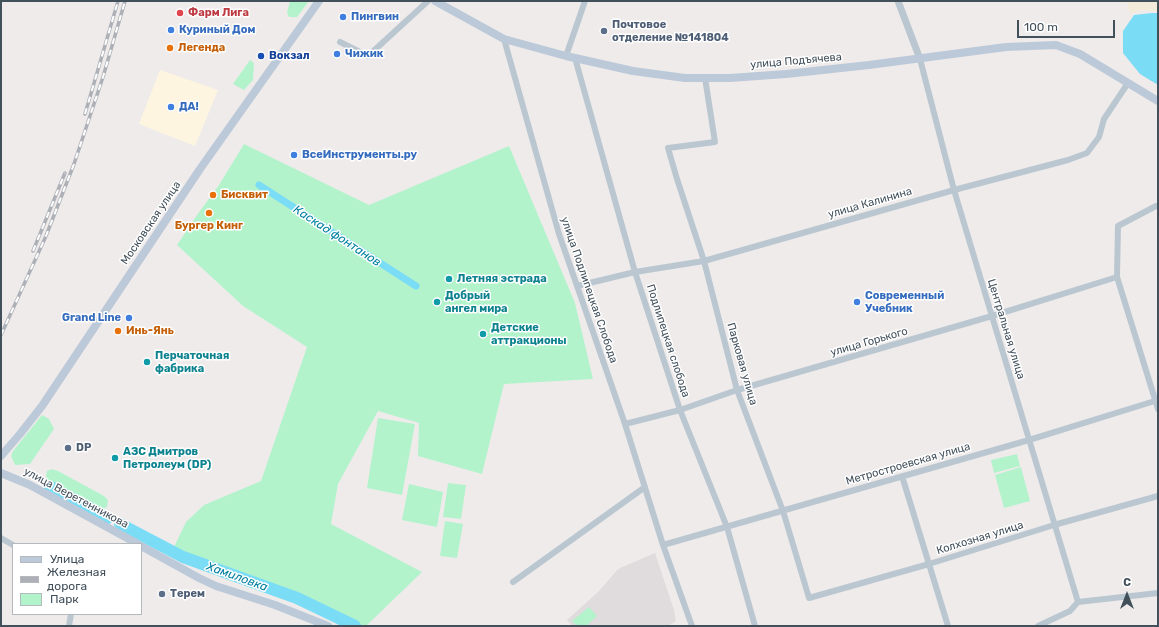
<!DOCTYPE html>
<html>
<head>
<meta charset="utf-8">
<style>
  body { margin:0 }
  #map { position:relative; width:1159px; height:627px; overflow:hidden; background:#efebeb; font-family:Rubik,sans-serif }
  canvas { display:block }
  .frame { position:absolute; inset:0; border:2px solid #42505b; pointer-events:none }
  .legend { position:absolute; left:12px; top:543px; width:130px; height:72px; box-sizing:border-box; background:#fff; border:1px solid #b3b9bd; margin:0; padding:5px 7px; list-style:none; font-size:12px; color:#42505b }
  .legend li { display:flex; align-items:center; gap:8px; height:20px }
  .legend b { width:20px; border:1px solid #b3b9bd }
  .north { position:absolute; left:1107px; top:575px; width:40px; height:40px; -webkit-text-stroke:3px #fff; paint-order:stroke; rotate:0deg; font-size:11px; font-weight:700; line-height:16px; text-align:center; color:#42505b }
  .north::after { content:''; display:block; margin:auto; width:14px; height:18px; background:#42505b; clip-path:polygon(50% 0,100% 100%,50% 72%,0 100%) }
  .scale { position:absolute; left:1017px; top:20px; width:98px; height:18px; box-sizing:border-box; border:2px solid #42505b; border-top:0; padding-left:5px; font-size:12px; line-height:14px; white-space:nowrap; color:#42505b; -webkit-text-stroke:3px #fff; paint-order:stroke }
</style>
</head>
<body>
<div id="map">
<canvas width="1159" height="627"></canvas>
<div class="frame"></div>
<ul class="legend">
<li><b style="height:5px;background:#bcc9d8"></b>Улица</li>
<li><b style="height:5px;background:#adb1b7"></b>Железная дорога</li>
<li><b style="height:11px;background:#b3f3cc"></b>Парк</li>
</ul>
<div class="north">С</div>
<div class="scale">100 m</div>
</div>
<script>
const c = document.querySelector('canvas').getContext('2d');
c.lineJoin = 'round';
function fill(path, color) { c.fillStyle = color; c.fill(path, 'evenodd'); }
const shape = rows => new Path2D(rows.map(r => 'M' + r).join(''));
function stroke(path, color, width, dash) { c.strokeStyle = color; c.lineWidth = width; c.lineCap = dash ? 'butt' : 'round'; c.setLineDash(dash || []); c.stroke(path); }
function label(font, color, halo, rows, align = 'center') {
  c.font = font + ' Rubik,sans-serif'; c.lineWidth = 3; c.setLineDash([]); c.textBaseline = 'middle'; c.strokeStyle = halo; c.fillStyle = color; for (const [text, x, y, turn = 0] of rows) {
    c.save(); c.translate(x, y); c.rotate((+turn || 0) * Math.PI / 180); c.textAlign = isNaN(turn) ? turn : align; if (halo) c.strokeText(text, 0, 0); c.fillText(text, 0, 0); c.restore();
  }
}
fill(shape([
  [160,70,218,90,195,146,139,124]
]), '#fef5e1');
fill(shape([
  [655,553,674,610,676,621,668,626,572,626,567,620,599,591,618,569]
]), '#e0dcdd');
fill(shape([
  [290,1,309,1,297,17,289,17,287,13],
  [250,60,254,63,253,80,244,90,233,84],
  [244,144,369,205,509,146,575,303,593,379,504,384,482,474,418,456,419,423,378,411,338,484,331,524,422,572,366,626,360,626,261,583,174,547,186,522,204,505,261,481,307,347,243,306,177,245,197,215,219,185],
  [42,415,49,419,54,429,30,464,15,465,11,456,13,451],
  [378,418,415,424,402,495,367,488],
  [1017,454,1020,466,994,473,991,460],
  [1021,467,1030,501,1004,508,995,475],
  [51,469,58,471,104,496,108,500,107,507,102,509,47,480,46,475,47,471],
  [448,483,466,485,461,519,443,517],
  [409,484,443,492,437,527,402,520],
  [445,521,463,524,457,558,440,556],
  [589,607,597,616,586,626,577,626,572,621]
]), '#b3f3cc');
fill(shape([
  [1128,1,1158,1,1158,11,1143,10,1130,14,1127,2]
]), '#f3ebd9');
fill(shape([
  [1152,13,1158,13,1158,85,1140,74,1123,53,1123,31,1134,15]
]), '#7bdcf5');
stroke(shape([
  [259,185,416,286]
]), '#7bdcf5', 7);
stroke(shape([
  [49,486,108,518],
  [120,524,183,557,297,598,355,626]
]), '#7bdcf5', 12);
stroke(shape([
  [504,39,559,234,625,424,663,545,692,626],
  [340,42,368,56,428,1],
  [566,56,585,1],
  [575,58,635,272,680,410,727,527,755,626],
  [920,59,954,190,1078,602],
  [705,78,715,142,668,148,677,179,704,261,737,390,783,511,809,598,929,564,1054,525,1158,496],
  [1156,206,1118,226,1117,277,1158,409],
  [577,286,635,272,704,261,954,190,1068,160,1087,153,1099,137,1104,119,1128,83],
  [625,424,680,410,737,390,992,316,1117,277],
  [902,476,948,626],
  [1,538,13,545],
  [663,545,1029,440,1158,400],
  [513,582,645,487],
  [1078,602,1158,593],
  [69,626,71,614],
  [1038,626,1070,611,1078,602]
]), '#bac7d0', 6);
stroke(shape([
  [898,1,920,59]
]), '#bac7d0', 7);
stroke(shape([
  [435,1,504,39,566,56,633,71,685,78,730,78,786,74,869,65,1006,47,1056,45,1080,54,1158,101],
  [1,456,20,434,42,406,200,169,319,1],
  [1,473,30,485,138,544],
  [141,546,199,578,216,586,275,605,328,626]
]), '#bcc9d8', 8);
const rail = shape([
  [85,114,118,1],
  [33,251,65,173],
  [1,335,46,236,74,164,103,77,125,1]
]);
stroke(rail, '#adb1b7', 3.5);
stroke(rail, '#fff', 2, [6]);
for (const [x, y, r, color] of [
  [180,13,4,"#e0444e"],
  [343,17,4,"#3f7fe0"],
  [171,30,4,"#3f7fe0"],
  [604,31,4,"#5c6f8a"],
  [170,48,4,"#e8710a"],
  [337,54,4,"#3f7fe0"],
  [261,56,4,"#1a4fb4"],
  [171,107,4,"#3f7fe0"],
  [294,155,4,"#3f7fe0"],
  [213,195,4,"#e8710a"],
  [209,213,4,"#e8710a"],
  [449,279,4,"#0f9aa8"],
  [437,302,4,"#0f9aa8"],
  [857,302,4,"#3f7fe0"],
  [129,318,4,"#3f7fe0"],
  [118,331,4,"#e8710a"],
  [483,334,4,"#0f9aa8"],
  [147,362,4,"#0f9aa8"],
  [68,448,4,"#5c6f8a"],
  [115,458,4,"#0f9aa8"],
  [162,594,4,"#5c6f8a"]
]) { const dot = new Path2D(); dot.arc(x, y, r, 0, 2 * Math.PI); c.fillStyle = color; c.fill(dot); stroke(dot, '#fff', 1.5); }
label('bold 11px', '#be3a42', '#fff', [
  ["Фарм Лига",188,13]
], 'left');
label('bold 11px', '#366cbe', '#fff', [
  ["Пингвин",351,17],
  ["Куриный Дом",179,30],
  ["Чижик",345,54],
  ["ДА!",179,107],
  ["ВсеИнструменты.ру",302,155],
  ["Современный",865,296],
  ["Учебник",865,309],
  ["Grand Line",121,318,"right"]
], 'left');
label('bold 11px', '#4e5e75', '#fff', [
  ["Почтовое",612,25],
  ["отделение №141804",612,38],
  ["DP",76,448],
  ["Терем",170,594]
], 'left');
label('bold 11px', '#c56008', '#fff', [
  ["Легенда",178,48],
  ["Бисквит",221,195],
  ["Бургер Кинг",209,226,"center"],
  ["Инь-Янь",126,331]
], 'left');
label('bold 11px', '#164399', '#fff', [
  ["Вокзал",269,56]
], 'left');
label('11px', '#42505b', '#fff', [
  ["улица Подъячева",796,61,-5],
  ["улица Калинина",870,203,-16],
  ["Московская улица",151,223,-56],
  ["улица Подлипецкая Слобода",589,290,71],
  ["Центральная улица",1006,329,73],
  ["Подлипецкая слобода",668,341,72],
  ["улица Горького",869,342,-16],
  ["Парковая улица",742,364,74],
  ["Метростроевская улица",908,464,-16],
  ["улица Веретенникова",76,498,28],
  ["Колхозная улица",980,538,-17]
]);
label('bold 11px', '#0d838f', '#fff', [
  ["Летняя эстрада",457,279],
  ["Добрый",445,296],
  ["ангел мира",445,309],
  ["Детские",491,328],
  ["аттракционы",491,341],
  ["Перчаточная",155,356],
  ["фабрика",155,369],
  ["АЗС Дмитров",123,452],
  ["Петролеум (DP)",123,465]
], 'left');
label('italic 12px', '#0280a1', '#fff', [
  ["Каскад фонтанов",337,236,33],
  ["Хамиловка",237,577,20]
]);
</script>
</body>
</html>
